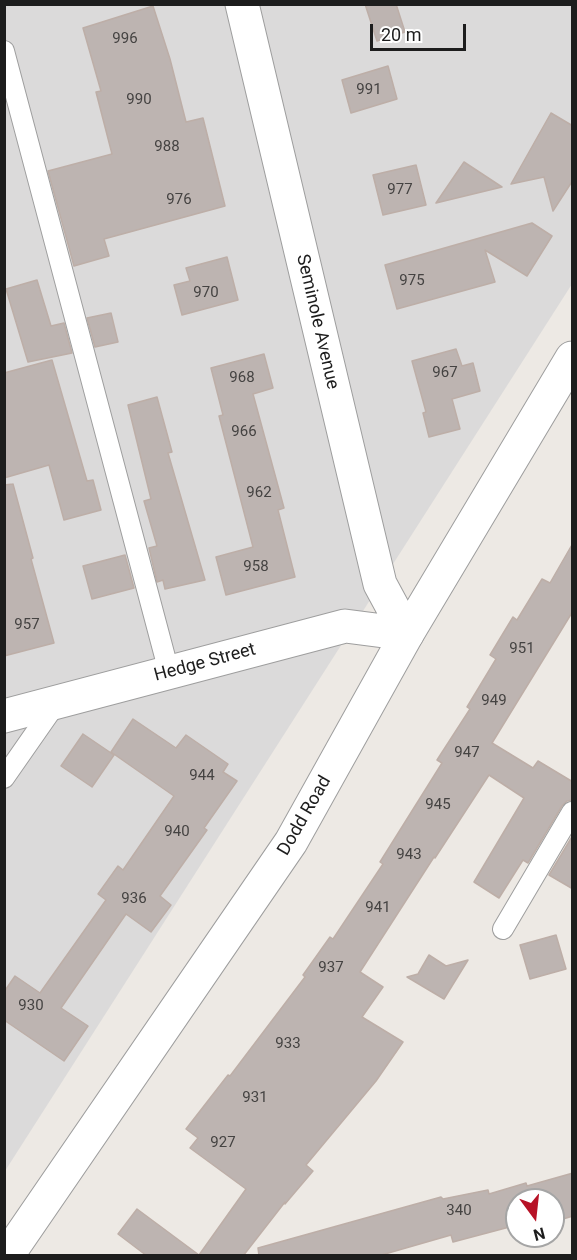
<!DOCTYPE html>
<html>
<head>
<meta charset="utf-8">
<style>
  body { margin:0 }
  #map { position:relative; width:577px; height:1260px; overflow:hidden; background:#ede9e4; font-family:Roboto,sans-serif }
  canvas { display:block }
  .frame { position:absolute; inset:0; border:6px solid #1d1d1d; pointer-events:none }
  .north { position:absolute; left:505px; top:1188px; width:60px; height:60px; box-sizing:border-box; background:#fff; border:2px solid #a5a5a5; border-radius:50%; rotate:165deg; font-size:16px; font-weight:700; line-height:24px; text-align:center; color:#1d1d1d }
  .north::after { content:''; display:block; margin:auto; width:21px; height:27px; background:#b71226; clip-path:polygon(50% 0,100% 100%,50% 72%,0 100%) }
  .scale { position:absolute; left:370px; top:24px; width:96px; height:27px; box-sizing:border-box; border:3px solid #1d1d1d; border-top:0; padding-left:8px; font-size:18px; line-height:21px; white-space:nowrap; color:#1d1d1d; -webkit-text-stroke:4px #fff; paint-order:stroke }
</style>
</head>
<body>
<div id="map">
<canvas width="577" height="1260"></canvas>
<div class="frame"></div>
<div class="north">N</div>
<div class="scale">20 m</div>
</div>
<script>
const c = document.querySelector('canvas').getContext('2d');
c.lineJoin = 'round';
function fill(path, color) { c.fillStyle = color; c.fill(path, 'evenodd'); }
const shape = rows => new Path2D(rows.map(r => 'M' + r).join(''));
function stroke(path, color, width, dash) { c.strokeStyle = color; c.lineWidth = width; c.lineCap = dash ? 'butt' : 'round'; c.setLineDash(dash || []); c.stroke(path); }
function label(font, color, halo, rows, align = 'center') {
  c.font = font + ' Roboto,sans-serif'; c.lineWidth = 5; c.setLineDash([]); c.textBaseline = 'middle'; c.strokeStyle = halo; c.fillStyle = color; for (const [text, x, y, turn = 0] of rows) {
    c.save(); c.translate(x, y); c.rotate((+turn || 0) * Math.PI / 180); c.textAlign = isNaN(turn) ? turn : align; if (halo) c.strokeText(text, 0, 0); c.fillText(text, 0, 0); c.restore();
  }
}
fill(shape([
  [5,5,572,5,572,284,5,1171]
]), '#dbdada');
const building = shape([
  [365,4,396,4,405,32,377,41,365,4],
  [153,6,170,59,186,122,203,118,225,206,104,239,109,256,74,266,48,171,112,154,96,92,101,91,83,28,153,6],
  [388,66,397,99,351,113,342,80,388,66],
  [551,113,573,126,573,180,553,211,544,177,511,184,551,113],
  [464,162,502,187,436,203,464,162],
  [416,165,426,205,383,215,373,175,416,165],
  [532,223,552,236,527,276,485,250,495,282,397,309,385,265,532,223],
  [227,257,238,300,182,315,174,285,190,281,186,268,227,257],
  [37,280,51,326,64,323,72,353,28,362,6,289,37,280],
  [111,313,118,342,95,347,87,318,111,313],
  [456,349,462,366,473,363,480,391,452,399,460,429,429,437,423,413,426,412,412,361,456,349],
  [264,354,273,388,253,394,284,508,278,510,295,577,226,595,216,557,253,547,219,416,223,415,211,368,264,354],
  [52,360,87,481,93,480,101,510,64,520,49,465,4,478,4,373,52,360],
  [157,397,172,452,168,453,205,580,165,589,163,580,157,582,149,548,157,546,144,501,151,499,128,405,157,397],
  [13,484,33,558,31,559,54,643,4,656,4,485,13,484],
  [573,543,573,611,492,743,533,768,538,761,573,782,573,800,567,801,562,806,528,863,523,860,499,898,474,882,524,798,489,775,435,858,434,857,360,972,383,987,362,1017,403,1042,376,1081,306,1165,313,1171,285,1204,285,1202,243,1256,147,1256,118,1234,137,1209,199,1255,246,1189,190,1148,198,1138,186,1129,228,1075,230,1076,305,977,303,975,330,937,333,939,383,864,380,862,442,763,437,760,470,709,467,707,496,659,490,655,513,617,517,620,542,579,550,583,573,543],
  [125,555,134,588,92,599,83,566,125,555],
  [133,719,176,748,186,735,228,764,223,772,237,781,204,828,207,830,160,896,171,905,151,932,126,914,61,1008,88,1026,64,1061,4,1020,4,992,15,976,40,993,106,900,98,894,118,866,123,870,174,796,111,752,133,719],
  [83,734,114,755,92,787,61,766,83,734],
  [573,835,573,889,549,875,573,835],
  [556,935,566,969,530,979,520,945,556,935],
  [429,955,446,966,468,960,444,999,407,977,418,974,429,955],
  [573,1173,573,1216,553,1222,553,1200,517,1200,517,1225,453,1242,451,1235,378,1256,259,1256,258,1248,441,1197,443,1199,488,1190,489,1194,526,1183,527,1186,573,1173]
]);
fill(building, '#bdb4b1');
stroke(building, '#bdaea7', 1.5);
const service = shape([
  [4,51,169,672],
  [4,778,57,702],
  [503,929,572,812]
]);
const minor = shape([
  [242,4,380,584,407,634],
  [4,716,345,626,407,634]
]);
const tertiary = shape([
  [7,1256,291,842,407,634,572,358]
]);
stroke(service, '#9e9e9e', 22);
stroke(minor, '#9e9e9e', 35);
stroke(tertiary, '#9e9e9e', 35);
stroke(service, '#fff', 20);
stroke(minor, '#fff', 33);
stroke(tertiary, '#fff', 33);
label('15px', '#454342', null, [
  ["996",125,39],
  ["991",369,90],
  ["990",139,100],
  ["988",167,147],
  ["977",400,190],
  ["976",179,200],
  ["975",412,281],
  ["970",206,293],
  ["967",445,373],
  ["968",242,378],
  ["966",244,432],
  ["962",259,493],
  ["958",256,567],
  ["957",27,625],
  ["951",522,649],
  ["949",494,701],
  ["947",467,753],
  ["944",202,776],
  ["945",438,805],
  ["940",177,832],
  ["943",409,855],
  ["936",134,899],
  ["941",378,908],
  ["937",331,968],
  ["930",31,1006],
  ["933",288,1044],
  ["931",255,1098],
  ["927",223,1143],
  ["340",459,1211]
]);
label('18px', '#1d1d1d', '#fff', [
  ["Seminole Avenue",317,322,77],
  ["Hedge Street",205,663,-15],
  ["Dodd Road",305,816,-60]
]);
</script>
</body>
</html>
